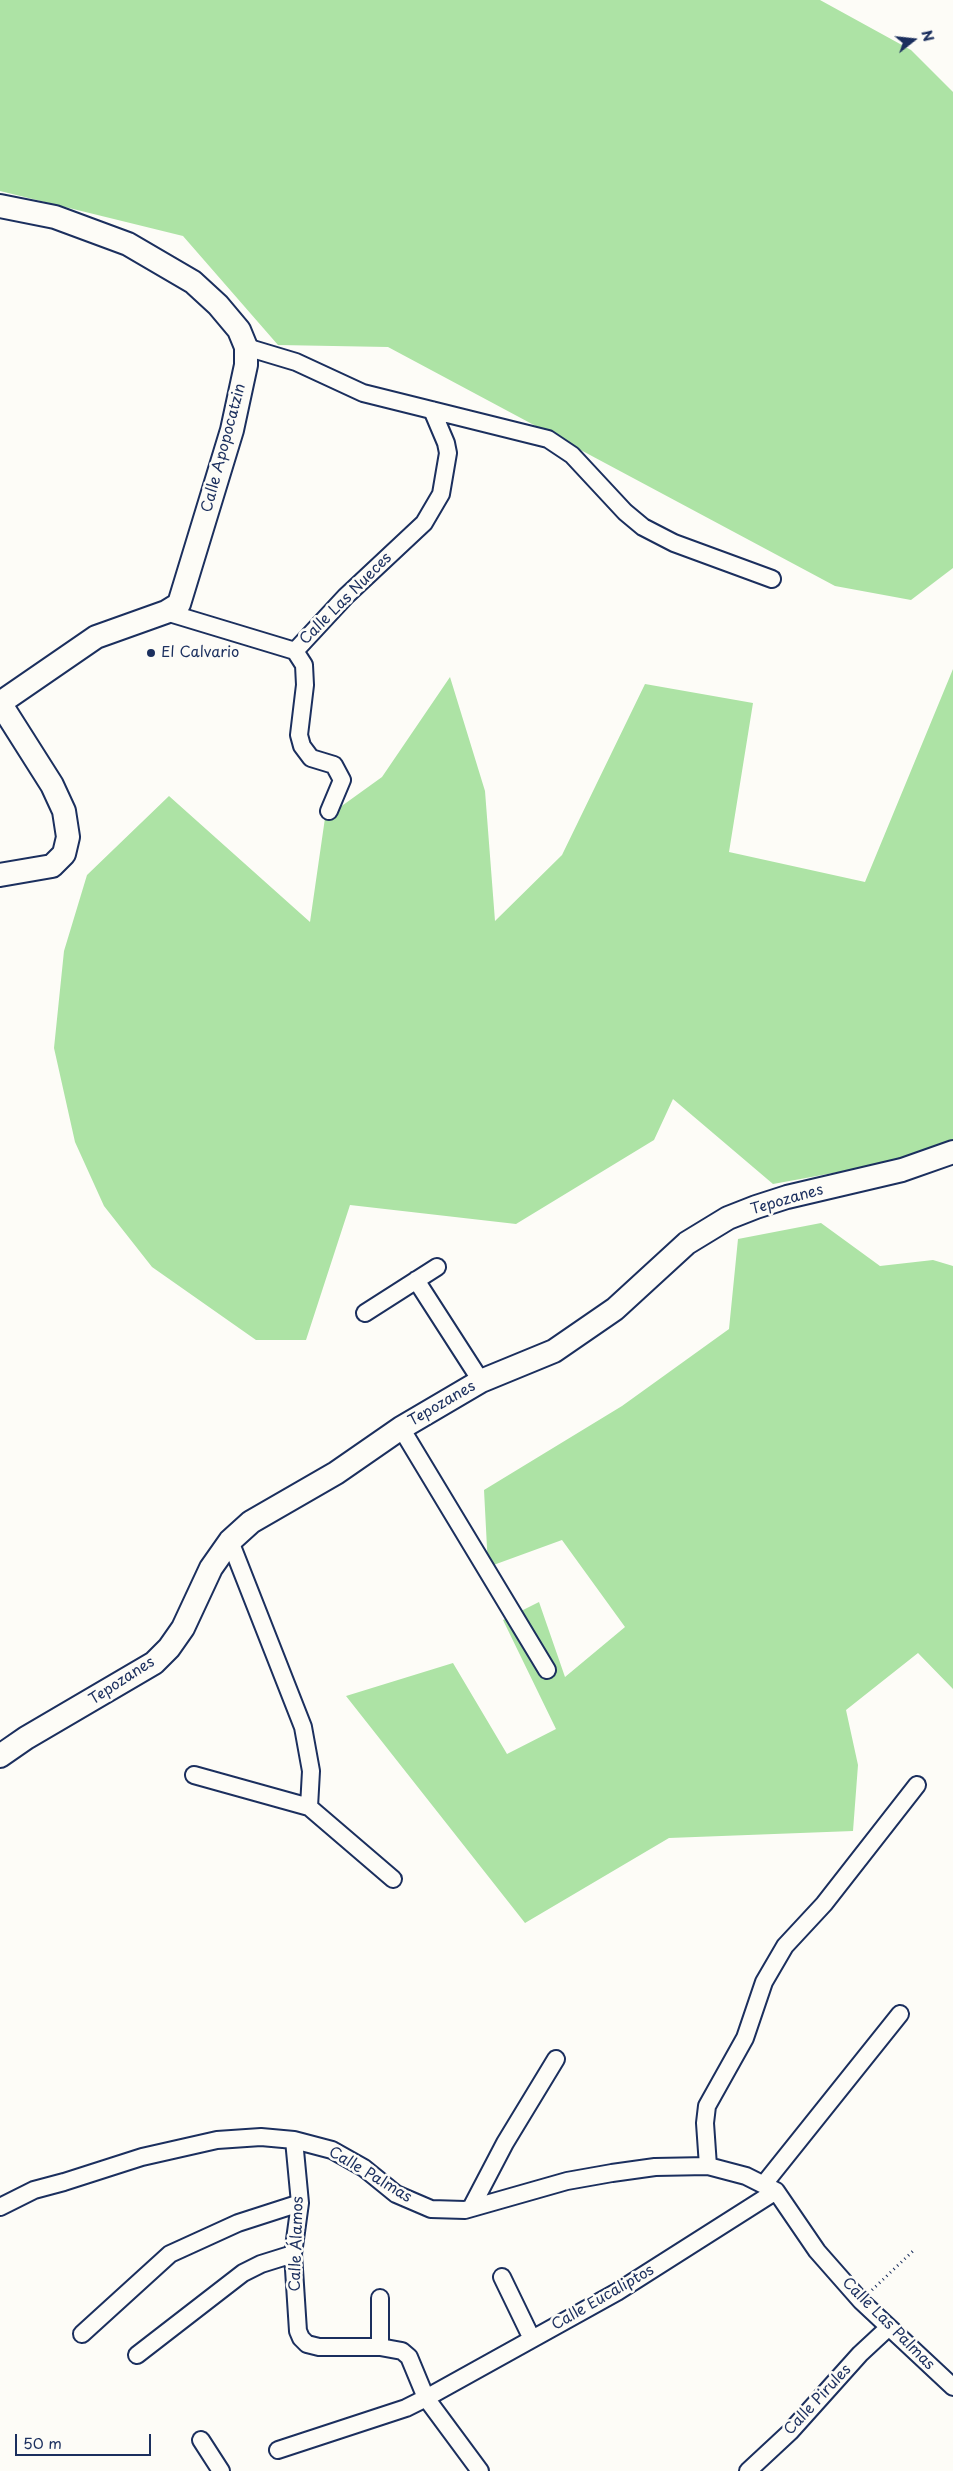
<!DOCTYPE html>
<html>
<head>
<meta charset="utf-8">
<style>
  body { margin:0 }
  #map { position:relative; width:953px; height:2471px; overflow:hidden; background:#fdfcf7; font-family:"Playpen Sans",sans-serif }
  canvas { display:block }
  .north { position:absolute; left:888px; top:15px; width:50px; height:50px; -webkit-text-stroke:4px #fdfcf7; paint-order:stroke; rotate:74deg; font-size:14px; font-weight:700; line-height:20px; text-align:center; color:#1b2f5e }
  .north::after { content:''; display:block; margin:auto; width:18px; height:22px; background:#1b2f5e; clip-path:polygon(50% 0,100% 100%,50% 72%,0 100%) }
  .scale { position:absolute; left:15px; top:2434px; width:136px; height:22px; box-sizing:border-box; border:2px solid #1b2f5e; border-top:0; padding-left:6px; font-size:15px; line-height:18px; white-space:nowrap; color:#1b2f5e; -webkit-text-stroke:4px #fdfcf7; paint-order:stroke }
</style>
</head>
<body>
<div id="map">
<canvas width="953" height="2471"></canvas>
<div class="north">N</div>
<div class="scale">50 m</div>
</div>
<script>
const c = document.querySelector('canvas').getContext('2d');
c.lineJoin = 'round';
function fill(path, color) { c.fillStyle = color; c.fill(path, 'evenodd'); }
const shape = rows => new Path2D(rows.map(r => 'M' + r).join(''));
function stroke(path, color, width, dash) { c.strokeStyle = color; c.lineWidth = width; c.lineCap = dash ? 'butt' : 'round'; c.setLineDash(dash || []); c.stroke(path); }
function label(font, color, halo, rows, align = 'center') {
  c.font = font + ' "Playpen Sans",sans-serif'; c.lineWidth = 5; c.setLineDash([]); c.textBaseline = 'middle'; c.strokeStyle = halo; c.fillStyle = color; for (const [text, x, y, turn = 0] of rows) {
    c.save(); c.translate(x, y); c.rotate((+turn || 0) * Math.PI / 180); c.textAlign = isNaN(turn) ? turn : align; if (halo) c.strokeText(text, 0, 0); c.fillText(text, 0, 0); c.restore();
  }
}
fill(shape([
  [0,0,820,0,911,50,953,92,953,568,911,600,835,586,388,347,278,345,183,236,0,191],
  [953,669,953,1145,937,1154,773,1184,673,1099,654,1140,516,1224,350,1205,306,1340,256,1340,152,1267,104,1206,75,1142,54,1048,64,951,87,875,169,796,310,922,325,818,382,777,450,677,485,791,495,921,562,855,645,684,753,703,729,852,865,882],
  [821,1223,880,1266,933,1260,953,1266,953,1689,918,1653,846,1710,858,1765,853,1831,669,1838,525,1923,346,1696,453,1663,507,1754,556,1729,503,1620,539,1602,565,1677,625,1627,562,1540,488,1567,484,1490,622,1406,729,1329,738,1239]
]), '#ade3a5');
const street = shape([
  [246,347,296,362,363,393,548,439,572,455,625,512,643,527,674,543,772,579],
  [166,612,295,651],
  [295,651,346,596,424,523,441,494,448,453,446,443,432,410],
  [295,651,304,665,305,685,299,735,302,746,311,758,334,765,342,780,329,811],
  [416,1280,481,1381],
  [365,1313,437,1267],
  [401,1428,547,1670],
  [230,1541,303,1727,311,1771,309,1807,393,1879],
  [194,1775,309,1807],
  [294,2140,300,2203,293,2254,298,2331,301,2338,307,2344,319,2347,380,2347,402,2351,409,2357,426,2398,480,2471],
  [708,2166,705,2123,707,2106,745,2038,764,1982,785,1946,824,1904,917,1785],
  [764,2184,900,2014],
  [0,2207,34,2190,64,2182,142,2157,217,2140,261,2137,294,2140,332,2150,364,2168,396,2194,431,2209,465,2210,567,2181,612,2173,655,2167,708,2166,746,2176,776,2191,817,2251,861,2301,953,2387],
  [471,2208,505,2143,556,2059],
  [502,2277,532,2339],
  [82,2334,170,2254,238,2223,300,2203],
  [380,2347,380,2298],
  [137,2355,243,2273,261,2264,293,2254],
  [201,2440,221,2471],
  [278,2450,406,2408,426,2398,617,2292,776,2191],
  [748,2471,790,2432,860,2354,888,2328]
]);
const secondary = shape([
  [0,206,55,217,128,244,193,282,218,305,239,330,246,347,246,365,232,430,179,604,166,612,96,637,0,703],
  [0,703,52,785,64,811,68,837,64,854,52,866,0,875],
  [0,1756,26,1738,154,1663,169,1648,183,1628,211,1568,230,1541,251,1522,336,1473,401,1428,481,1381,554,1351,615,1309,687,1243,728,1218,756,1207,787,1197,902,1170,953,1152]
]);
stroke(street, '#1b2f5e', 20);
stroke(secondary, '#1b2f5e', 26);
stroke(shape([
  [872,2290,913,2251]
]), '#1b2f5e', 3, [1, 4]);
stroke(street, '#fdfcf7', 16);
stroke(secondary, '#fdfcf7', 22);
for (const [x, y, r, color] of [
  [151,653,5,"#1b2f5e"]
]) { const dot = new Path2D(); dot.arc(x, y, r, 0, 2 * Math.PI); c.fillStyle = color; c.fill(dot); stroke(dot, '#fdfcf7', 2); }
label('15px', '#1b2f5e', '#fdfcf7', [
  ["Calle Apopocatzin",224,448,-75],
  ["Calle Las Nueces",346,599,-45],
  ["Tepozanes",787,1200,-16],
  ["Tepozanes",442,1404,-30],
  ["Tepozanes",122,1681,-33],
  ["Calle Palmas",370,2175,31],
  ["Calle Álamos",297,2244,-88],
  ["Calle Eucaliptos",603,2298,-30],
  ["Calle Las Palmas",888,2324,45],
  ["Calle Pirules",818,2400,-47]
]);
label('15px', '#1b2f5e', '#fdfcf7', [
  ["El Calvario",161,653]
], 'left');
</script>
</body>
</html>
